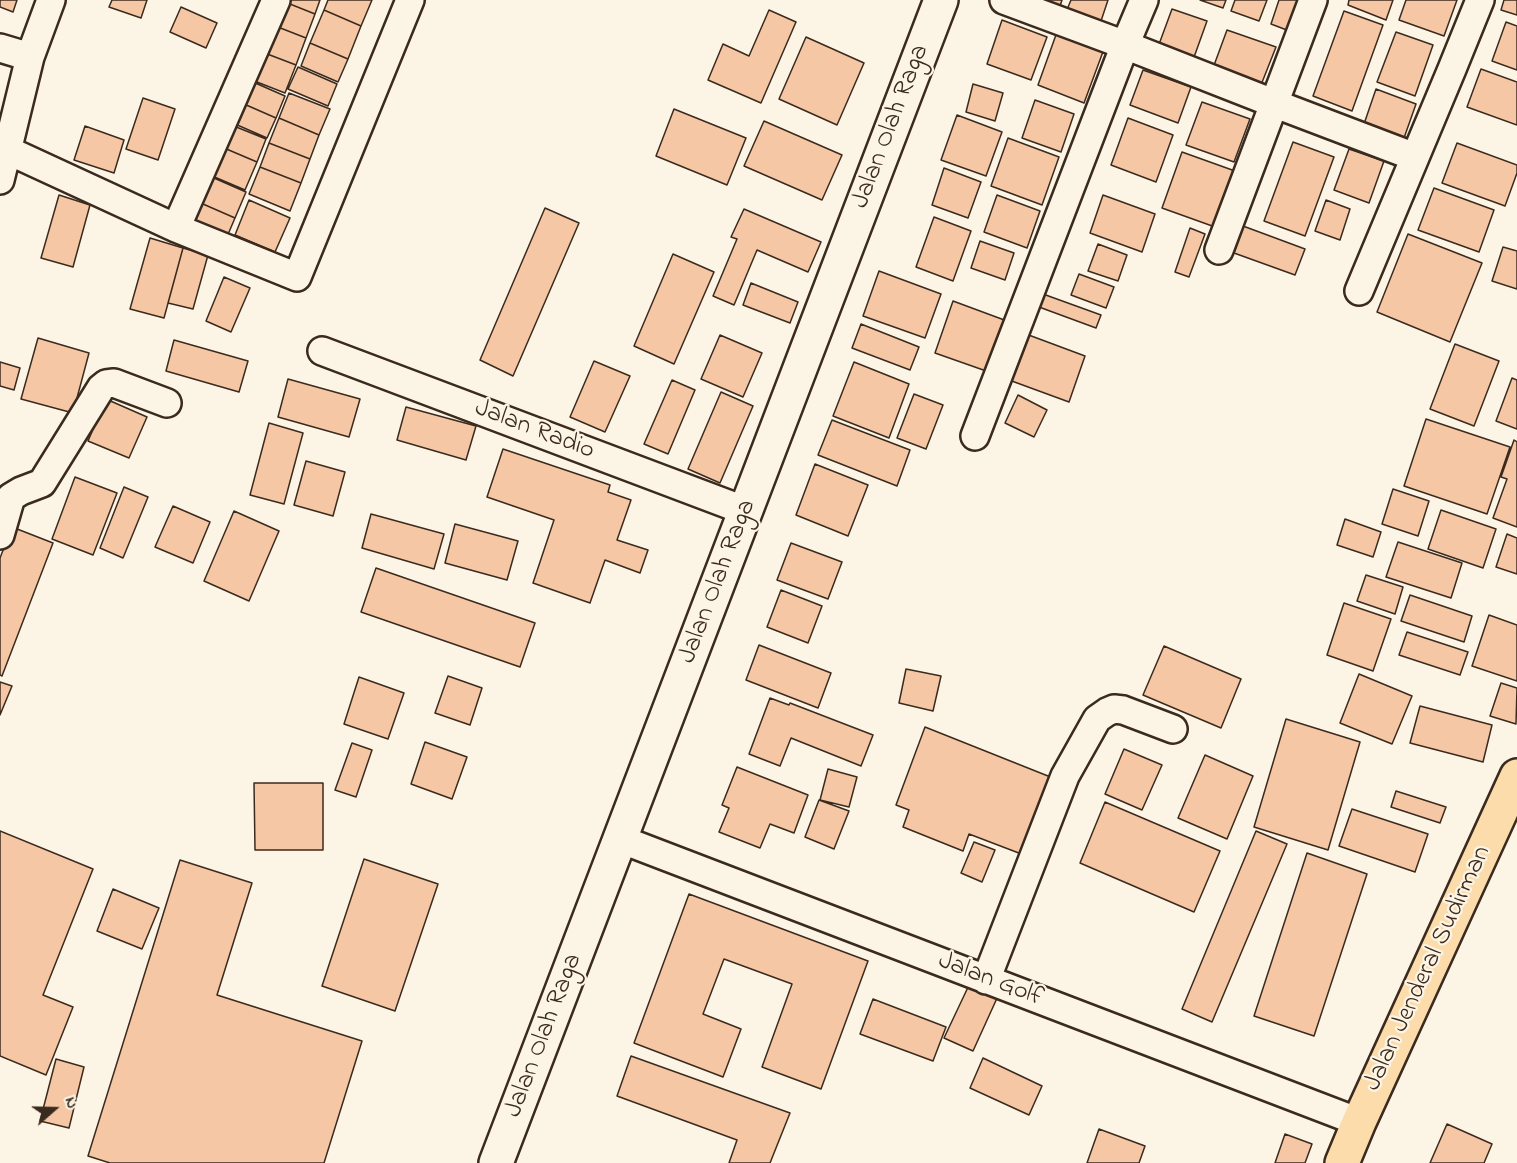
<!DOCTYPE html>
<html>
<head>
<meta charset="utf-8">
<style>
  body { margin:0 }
  #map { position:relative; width:1517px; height:1163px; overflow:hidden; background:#fcf5e5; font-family:"Indie Flower",sans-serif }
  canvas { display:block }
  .north { position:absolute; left:24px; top:1079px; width:60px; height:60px; -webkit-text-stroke:4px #fcf5e5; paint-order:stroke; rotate:70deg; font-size:16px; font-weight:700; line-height:24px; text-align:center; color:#3b2a1e }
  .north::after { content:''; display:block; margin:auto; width:21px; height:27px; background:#3b2a1e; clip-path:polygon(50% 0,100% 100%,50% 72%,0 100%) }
</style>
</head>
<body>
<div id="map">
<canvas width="1517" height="1163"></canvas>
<div class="north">N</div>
</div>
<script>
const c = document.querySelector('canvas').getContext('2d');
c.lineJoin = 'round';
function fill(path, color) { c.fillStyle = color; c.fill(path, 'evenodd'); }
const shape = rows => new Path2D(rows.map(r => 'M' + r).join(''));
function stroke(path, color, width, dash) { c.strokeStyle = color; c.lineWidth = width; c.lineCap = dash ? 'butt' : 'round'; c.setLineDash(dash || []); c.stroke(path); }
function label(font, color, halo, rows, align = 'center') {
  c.font = font + ' "Indie Flower",sans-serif'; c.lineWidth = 4.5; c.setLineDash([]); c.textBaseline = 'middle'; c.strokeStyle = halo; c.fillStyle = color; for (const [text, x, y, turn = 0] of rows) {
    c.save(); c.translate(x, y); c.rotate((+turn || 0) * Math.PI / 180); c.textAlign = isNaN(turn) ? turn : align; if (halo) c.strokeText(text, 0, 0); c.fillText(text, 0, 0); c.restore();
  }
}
const building = shape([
  [0,0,17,0,13,12,0,7,0,0],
  [112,0,147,0,141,18,109,7,112,0],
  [280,0,315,14,306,38,260,20,280,0],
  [280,0,320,0,315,14,280,0],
  [328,0,372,0,361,26,324,10,328,0],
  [1034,0,1062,0,1059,9,1034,0],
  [1071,0,1108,0,1100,24,1066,12,1071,0],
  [1200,0,1226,0,1223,8,1200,0],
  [1235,0,1267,0,1259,21,1231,11,1235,0],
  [1279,0,1298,0,1303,2,1292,32,1271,24,1279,0],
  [1349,0,1393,0,1386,20,1348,5,1349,0],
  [1406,0,1457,0,1444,36,1399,20,1406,0],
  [1504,0,1517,0,1517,15,1501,10,1504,0],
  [181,7,217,23,206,48,170,32,181,7],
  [1172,9,1207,21,1193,60,1158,47,1172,9],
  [324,10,361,26,348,59,310,43,324,10],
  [769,10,796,22,761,103,708,80,723,44,749,56,769,10],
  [1344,11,1383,25,1352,111,1313,96,1344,11],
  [260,20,306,38,296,65,249,47,260,20],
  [1002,20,1047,37,1031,80,987,64,1002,20],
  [1506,22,1517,26,1517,70,1492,61,1506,22],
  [1227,30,1276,47,1261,85,1213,68,1227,30],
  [1057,32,1104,49,1084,103,1038,85,1057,32],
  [1396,32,1433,45,1415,96,1377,82,1396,32],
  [806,37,864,63,837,125,779,99,806,37],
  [310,43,348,59,338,82,301,66,310,43],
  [249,47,296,65,285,93,239,75,249,47],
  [298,67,337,84,328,106,288,89,298,67],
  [1481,69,1517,82,1517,125,1467,107,1481,69],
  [1143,70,1191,87,1178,123,1130,105,1143,70],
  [253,82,285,96,276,118,244,104,253,82],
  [973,84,1003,93,995,121,966,112,973,84],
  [1376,89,1416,104,1404,138,1364,124,1376,89],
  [289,93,330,109,319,135,279,118,289,93],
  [143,98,175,109,158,160,126,149,143,98],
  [1035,100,1074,114,1061,152,1022,138,1035,100],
  [1202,102,1250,119,1234,162,1186,145,1202,102],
  [244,104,276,118,267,138,235,124,244,104],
  [674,109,746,138,727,185,656,156,674,109],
  [957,115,1002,132,986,176,941,160,957,115],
  [279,118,319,135,310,159,269,143,279,118],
  [1128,118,1173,135,1156,182,1111,165,1128,118],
  [219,120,266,139,257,162,210,142,219,120],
  [764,121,842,155,822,200,744,166,764,121],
  [85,126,124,140,114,173,74,160,85,126],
  [1008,138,1059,157,1042,205,991,186,1008,138],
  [210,142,257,162,245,190,198,170,210,142],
  [1293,142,1334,157,1305,236,1264,221,1293,142],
  [269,143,310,159,301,183,260,167,269,143],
  [1457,143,1517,165,1517,173,1505,206,1442,183,1457,143],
  [1349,149,1384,161,1369,203,1334,190,1349,149],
  [1182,152,1235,171,1215,227,1162,208,1182,152],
  [260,167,301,183,290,211,249,194,260,167],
  [944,168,981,182,968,218,932,205,944,168],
  [198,171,246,192,235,218,187,197,198,171],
  [1434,188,1494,210,1479,252,1418,230,1434,188],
  [59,195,90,205,73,267,41,258,59,195],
  [997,195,1040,211,1027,248,984,232,997,195],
  [1103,195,1155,214,1142,252,1090,233,1103,195],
  [187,197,235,218,226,239,178,218,187,197],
  [249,200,290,218,275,252,235,235,249,200],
  [1326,200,1350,209,1340,240,1315,231,1326,200],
  [545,208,579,223,513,376,480,360,545,208],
  [744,209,821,242,808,272,757,250,734,305,713,296,737,239,731,237,744,209],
  [934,217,971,231,953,281,916,267,934,217],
  [1243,226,1305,249,1295,275,1234,253,1243,226],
  [1190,228,1205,234,1189,277,1175,272,1190,228],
  [1408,234,1482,263,1450,342,1377,312,1408,234],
  [150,238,183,248,164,318,130,309,150,238],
  [980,241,1014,253,1005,280,971,268,980,241],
  [1098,244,1127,255,1118,281,1088,271,1098,244],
  [1503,247,1517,251,1517,289,1492,281,1503,247],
  [183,248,208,255,193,309,168,303,183,248],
  [673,254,714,272,674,364,634,346,673,254],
  [879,271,941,294,925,338,863,316,879,271],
  [1079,274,1114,287,1106,308,1071,295,1079,274],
  [224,277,250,288,231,332,206,321,224,277],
  [751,283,798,302,790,323,743,305,751,283],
  [1043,294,1101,315,1096,328,1039,307,1043,294],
  [953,301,1007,321,989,372,935,353,953,301],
  [861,324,919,347,910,370,852,348,861,324],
  [1026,334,1085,356,1069,402,1009,380,1026,334],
  [720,335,762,353,743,397,701,379,720,335],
  [38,338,89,353,73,413,21,399,38,338],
  [174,340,248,361,239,392,166,371,174,340],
  [1455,344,1499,361,1474,426,1430,409,1455,344],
  [594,361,630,376,605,432,570,417,594,361],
  [0,362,20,368,14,390,0,386,0,362],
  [854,362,909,384,889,438,833,416,854,362],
  [1512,378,1517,380,1517,429,1496,421,1512,378],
  [288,379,360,399,349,437,278,417,288,379],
  [672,380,695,390,668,454,644,444,672,380],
  [721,392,753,406,720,483,688,469,721,392],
  [914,394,943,405,926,449,897,438,914,394],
  [1018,395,1047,410,1034,437,1005,423,1018,395],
  [106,399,147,417,129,458,88,441,106,399],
  [406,407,476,426,466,460,397,440,406,407],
  [1426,419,1510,447,1487,514,1404,486,1426,419],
  [832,420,910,450,897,486,818,455,832,420],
  [269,423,303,433,284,504,250,495,269,423],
  [1514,440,1517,442,1517,527,1493,518,1507,479,1501,477,1514,440],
  [503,449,610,485,608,492,631,500,617,540,648,550,640,573,605,560,590,603,533,583,554,520,487,497,503,449],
  [306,461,345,472,333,516,294,505,306,461],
  [815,464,868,485,848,536,796,515,815,464],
  [75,477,117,493,93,555,52,539,75,477],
  [124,487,148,497,123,558,100,548,124,487],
  [1393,489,1429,501,1418,536,1382,524,1393,489],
  [173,506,210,522,193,563,155,547,173,506],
  [1441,510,1496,529,1483,568,1428,549,1441,510],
  [234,511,279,531,249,601,204,581,234,511],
  [371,514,444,534,434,569,362,548,371,514],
  [1345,519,1381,532,1373,557,1337,545,1345,519],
  [455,524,518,541,507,580,445,563,455,524],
  [12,527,53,543,2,676,0,675,0,558,12,527],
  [1507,534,1517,538,1517,574,1496,567,1507,534],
  [1398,542,1462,563,1451,598,1386,577,1398,542],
  [791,543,842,562,828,599,777,580,791,543],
  [376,568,535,623,520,667,361,612,376,568],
  [1366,575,1403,587,1395,614,1357,601,1366,575],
  [781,590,822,606,808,643,767,627,781,590],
  [1410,595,1472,616,1464,642,1401,621,1410,595],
  [1344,603,1391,619,1373,671,1327,655,1344,603],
  [1489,615,1517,625,1517,681,1472,666,1489,615],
  [1407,632,1468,652,1460,675,1399,655,1407,632],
  [759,645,831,673,818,708,746,680,759,645],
  [1164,646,1241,679,1221,728,1143,695,1164,646],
  [906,669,941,676,933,711,899,703,906,669],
  [1359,674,1412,696,1392,744,1340,723,1359,674],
  [448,676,482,688,470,725,435,713,448,676],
  [359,677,404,693,388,739,344,724,359,677],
  [0,682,12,686,0,715,0,682],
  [1501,683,1517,688,1516,724,1490,716,1501,683],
  [770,698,789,705,790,703,873,735,861,766,791,738,780,766,749,754,770,698],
  [1420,706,1492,725,1483,762,1410,743,1420,706],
  [1286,719,1360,742,1328,850,1254,827,1286,719],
  [925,727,1053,778,1024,855,969,834,963,851,903,827,909,810,896,805,925,727],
  [425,742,467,757,452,799,411,784,425,742],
  [352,743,372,750,356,797,335,790,352,743],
  [1124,749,1162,765,1142,810,1105,794,1124,749],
  [1205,755,1253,776,1227,839,1178,818,1205,755],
  [737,767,808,795,794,833,770,824,760,848,719,832,729,808,722,805,737,767],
  [828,769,857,777,849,807,820,800,828,769],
  [254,783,323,783,323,850,255,850,254,783],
  [1396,791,1446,807,1440,823,1391,807,1396,791],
  [819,800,849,811,834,849,805,837,819,800],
  [1105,802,1220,851,1194,912,1080,863,1105,802],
  [1352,809,1428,834,1415,872,1339,846,1352,809],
  [0,831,93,869,43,995,73,1007,46,1075,0,1056,0,831],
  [1256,831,1287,844,1212,1022,1182,1009,1256,831],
  [974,842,995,850,982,882,961,873,974,842],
  [1307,853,1367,874,1314,1036,1254,1016,1307,853],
  [364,859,438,884,395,1011,322,986,364,859],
  [180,860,252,883,217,995,362,1041,324,1163,110,1163,88,1156,180,860],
  [113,889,159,908,142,949,97,931,113,889],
  [689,894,868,961,821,1089,762,1067,792,984,724,959,703,1014,741,1029,723,1077,634,1043,689,894],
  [970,983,998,996,973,1051,944,1038,970,983],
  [873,999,946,1027,933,1061,860,1034,873,999],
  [631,1056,790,1113,770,1163,729,1163,737,1140,617,1096,631,1056],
  [983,1058,1042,1086,1029,1115,970,1088,983,1058],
  [56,1059,84,1067,69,1128,40,1121,56,1059],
  [1447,1124,1492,1144,1484,1163,1430,1163,1447,1124],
  [1099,1129,1145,1146,1139,1163,1087,1163,1099,1129],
  [1285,1134,1312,1144,1305,1163,1275,1163,1285,1134]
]);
fill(building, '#f5c7a4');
stroke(building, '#3b2a1e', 1.5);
const street = shape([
  [1004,0,1125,45,1273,103,1415,157],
  [0,48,30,57],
  [7,150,176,228,297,277,410,0],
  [0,180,30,57,51,0],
  [176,228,276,0],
  [1219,250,1313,0],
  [1359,291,1452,69,1480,0],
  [322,351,746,511],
  [975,436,1125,45,1144,0],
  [0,535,11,497,21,491,42,483,101,388,106,384,114,383,167,403],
  [620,839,1359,1122],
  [986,980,1065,776,1097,719,1107,712,1114,709,1123,710,1173,729]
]);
const secondary = shape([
  [496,1163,941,0]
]);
const primary = shape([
  [1342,1163,1359,1122,1517,776]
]);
stroke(street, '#3b2a1e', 32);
stroke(secondary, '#3b2a1e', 38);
stroke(primary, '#3b2a1e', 38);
stroke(street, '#fcf5e5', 27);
stroke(secondary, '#fcf5e5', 33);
stroke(primary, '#fddcac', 33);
label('26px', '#3b2a1e', '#fcf5e5', [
  ["Jalan Olah Raga",892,127,-69],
  ["Jalan Radio",534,431,21],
  ["Jalan Olah Raga",719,582,-69],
  ["Jalan Jenderal Sudirman",1429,969,-65],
  ["Jalan Golf",990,981,21],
  ["Jalan Olah Raga",545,1036,-69]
]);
</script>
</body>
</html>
